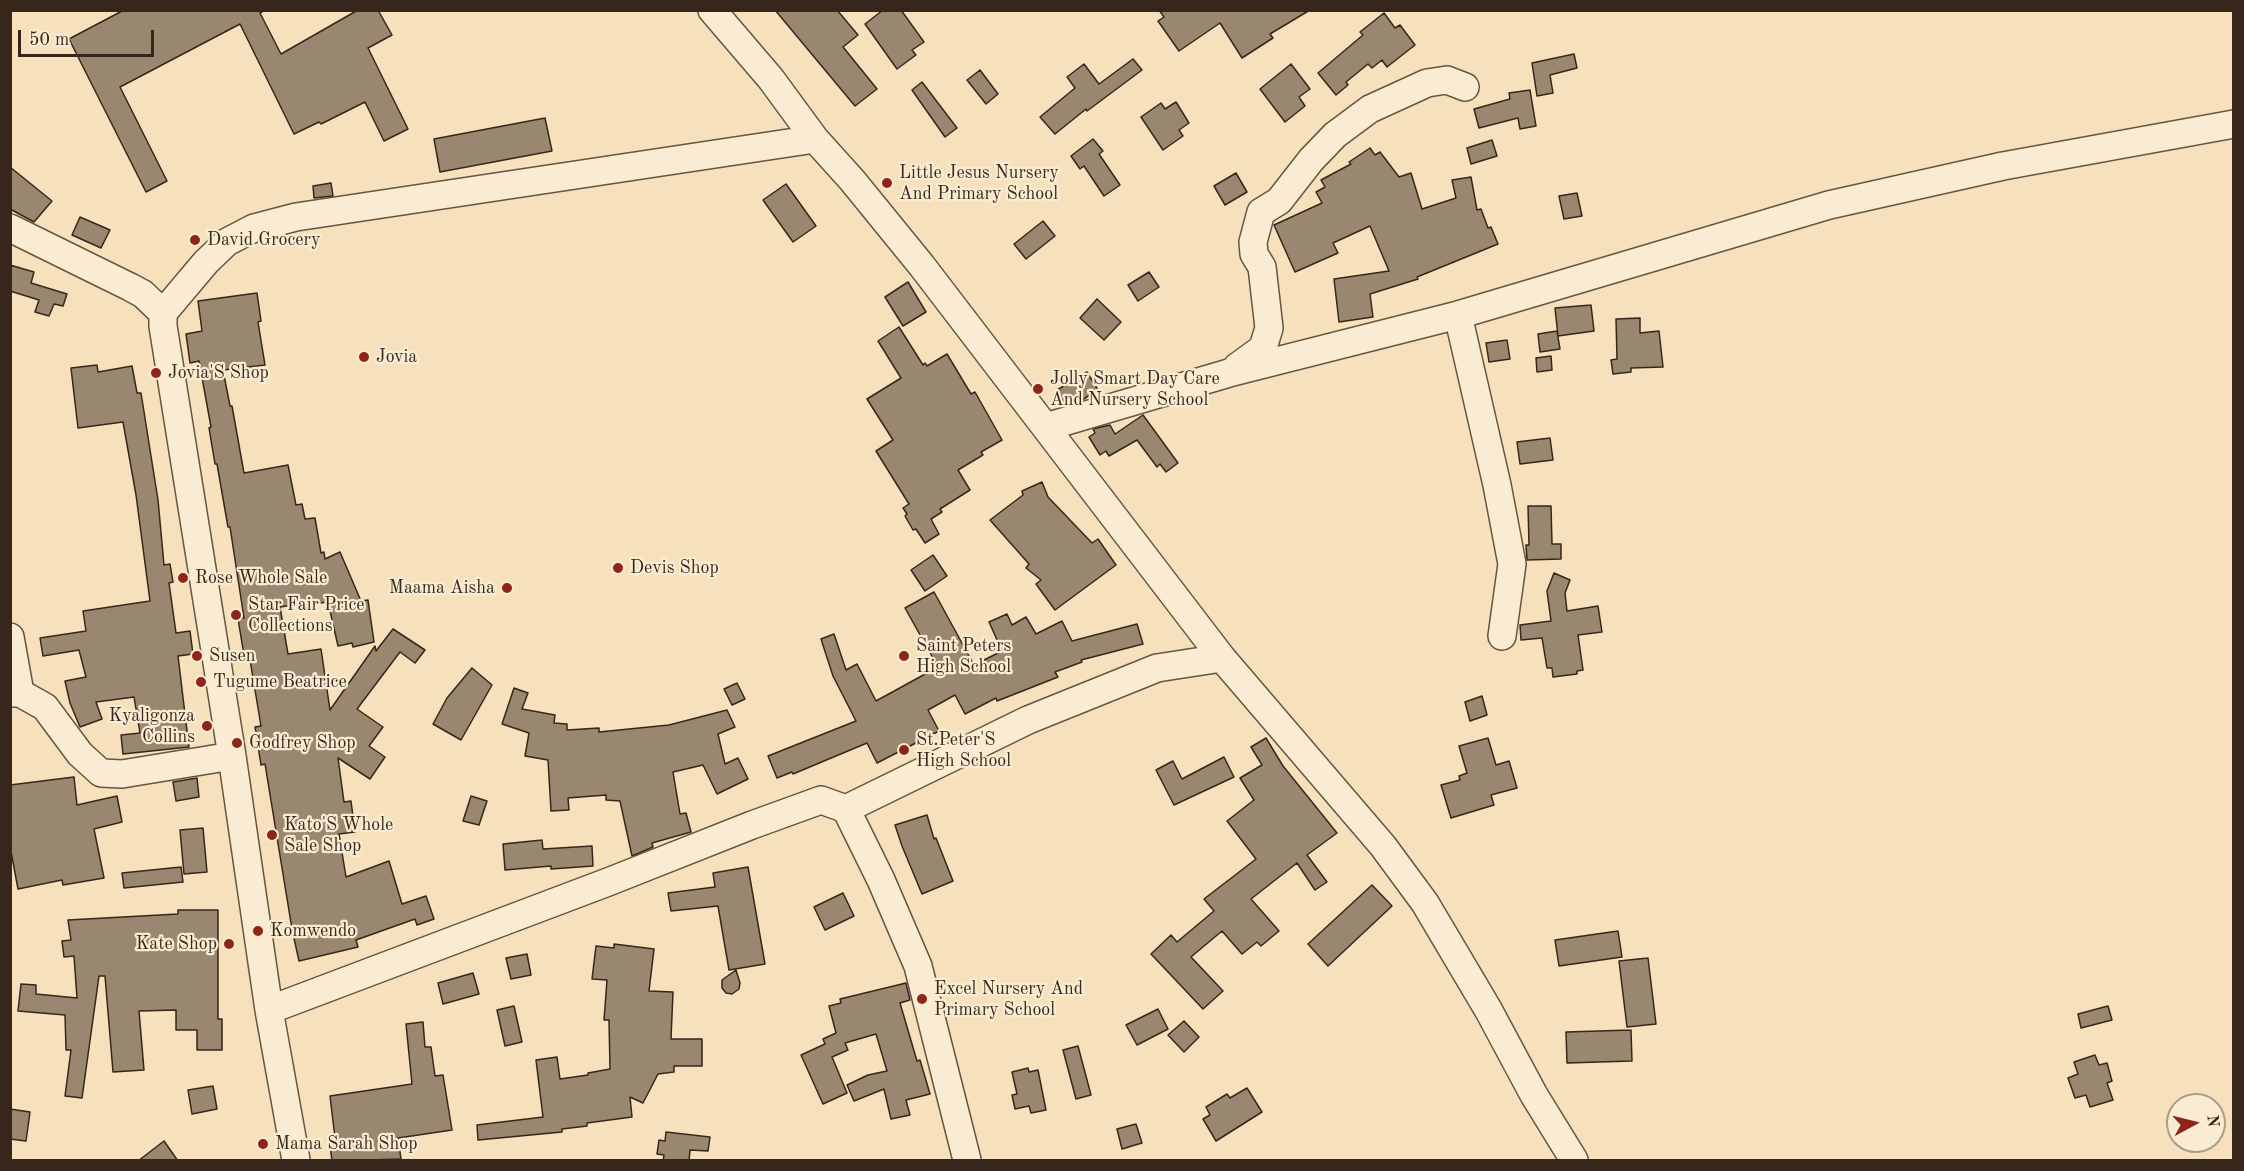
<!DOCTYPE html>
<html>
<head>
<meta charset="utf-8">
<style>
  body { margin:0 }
  #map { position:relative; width:2244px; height:1171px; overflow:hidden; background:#f6e1bc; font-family:"Old Standard TT",serif }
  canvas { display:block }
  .frame { position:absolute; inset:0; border:12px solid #36261b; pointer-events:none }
  .north { position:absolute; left:2166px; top:1093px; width:60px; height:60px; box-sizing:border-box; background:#f9ecd3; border:2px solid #ab9d89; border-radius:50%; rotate:83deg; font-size:16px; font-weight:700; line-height:24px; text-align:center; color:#36261b }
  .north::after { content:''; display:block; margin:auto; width:21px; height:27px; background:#8f2418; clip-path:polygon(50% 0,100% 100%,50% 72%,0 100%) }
  .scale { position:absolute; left:18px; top:30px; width:136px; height:27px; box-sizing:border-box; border:3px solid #36261b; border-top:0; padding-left:8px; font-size:18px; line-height:21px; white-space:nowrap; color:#36261b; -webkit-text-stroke:4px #f9ecd3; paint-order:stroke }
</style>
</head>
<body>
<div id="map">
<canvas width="2244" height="1171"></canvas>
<div class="frame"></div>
<div class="north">N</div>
<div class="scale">50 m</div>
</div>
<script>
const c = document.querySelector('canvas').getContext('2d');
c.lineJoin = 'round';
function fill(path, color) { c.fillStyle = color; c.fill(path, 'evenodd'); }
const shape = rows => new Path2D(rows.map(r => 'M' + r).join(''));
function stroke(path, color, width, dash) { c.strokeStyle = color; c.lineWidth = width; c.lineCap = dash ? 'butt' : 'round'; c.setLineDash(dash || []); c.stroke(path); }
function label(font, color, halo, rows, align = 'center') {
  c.font = font + ' "Old Standard TT",serif'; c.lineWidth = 4.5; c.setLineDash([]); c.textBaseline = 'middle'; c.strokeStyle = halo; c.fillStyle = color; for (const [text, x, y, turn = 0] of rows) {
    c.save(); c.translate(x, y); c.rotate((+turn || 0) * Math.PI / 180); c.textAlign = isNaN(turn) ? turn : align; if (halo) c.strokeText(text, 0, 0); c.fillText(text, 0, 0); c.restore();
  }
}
const building = shape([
  [124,10,265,10,260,13,281,54,358,10,378,10,392,35,368,48,408,129,384,141,365,102,321,124,319,122,294,134,240,24,120,87,167,181,146,192,69,39,124,10],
  [775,10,837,10,858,35,843,47,877,89,855,106,775,10],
  [883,10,901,10,924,42,912,50,916,55,897,69,865,24,883,10],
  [1159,10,1310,10,1270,34,1273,38,1242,58,1220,23,1179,51,1158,21,1164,17,1159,10],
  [1384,13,1395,28,1400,25,1415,45,1387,67,1382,60,1372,68,1368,64,1346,82,1348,85,1336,95,1318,73,1363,35,1360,32,1384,13],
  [1574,54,1577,68,1550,75,1553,93,1537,96,1532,63,1574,54],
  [1133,59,1142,70,1087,111,1086,109,1055,134,1040,117,1075,88,1067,77,1084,64,1099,84,1133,59],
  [1291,64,1310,89,1299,97,1305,106,1285,122,1260,89,1291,64],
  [980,70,998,94,986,104,967,80,980,70],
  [922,82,957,128,945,137,912,90,922,82],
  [1530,90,1536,126,1520,129,1518,118,1479,128,1474,109,1510,99,1509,93,1530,90],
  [1176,102,1189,123,1179,130,1183,136,1163,150,1141,117,1161,103,1165,109,1176,102],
  [545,118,552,151,440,172,434,139,545,118],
  [1093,139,1103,151,1099,154,1120,185,1104,196,1084,166,1080,169,1071,156,1093,139],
  [1492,140,1497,156,1471,164,1467,148,1492,140],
  [1370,148,1375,155,1380,152,1399,177,1411,173,1422,209,1456,198,1452,180,1471,177,1477,210,1481,209,1488,228,1491,227,1498,244,1417,277,1418,279,1370,294,1373,317,1339,322,1334,279,1389,271,1370,226,1333,243,1338,253,1295,272,1274,225,1322,203,1316,192,1325,187,1321,180,1351,164,1349,162,1370,148],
  [10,167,52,201,34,222,10,209,10,167],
  [1236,173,1247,192,1225,205,1214,186,1236,173],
  [331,183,333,196,314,198,313,186,331,183],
  [786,184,816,226,793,242,763,200,786,184],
  [1577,193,1582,216,1564,219,1559,196,1577,193],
  [80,217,110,230,101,248,72,235,80,217],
  [1043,221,1055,236,1026,259,1014,244,1043,221],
  [10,265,34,272,31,283,67,294,63,306,54,304,49,316,35,312,39,300,10,291,10,265],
  [1149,272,1159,287,1138,301,1128,285,1149,272],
  [908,282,926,312,903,326,885,297,908,282],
  [257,293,261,321,258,322,265,365,223,370,230,406,232,406,244,473,288,465,296,505,302,504,305,519,315,518,321,553,324,552,325,559,340,552,361,601,368,600,374,642,353,647,352,643,338,646,328,602,320,603,320,601,280,607,288,654,321,649,330,710,375,646,376,651,393,629,425,650,415,663,400,652,357,709,383,727,369,746,385,757,370,779,338,758,344,802,351,801,355,832,339,834,346,877,389,861,402,904,426,896,434,919,417,925,415,919,356,940,358,947,299,961,292,929,265,764,261,765,255,727,261,726,250,660,245,661,238,619,244,618,230,527,228,527,217,464,215,464,209,428,211,427,199,361,190,363,186,334,202,331,198,301,257,293],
  [1097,299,1121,322,1104,340,1080,318,1097,299],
  [1591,305,1594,331,1558,336,1555,308,1591,305],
  [1640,318,1640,333,1659,331,1663,367,1631,368,1631,372,1613,374,1611,360,1617,359,1616,319,1640,318],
  [899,327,923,365,925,363,927,366,947,354,971,394,975,392,1002,440,981,452,983,455,958,470,970,490,940,509,942,512,931,519,939,534,925,543,916,529,913,530,905,516,907,514,903,508,909,504,876,451,893,440,867,399,901,378,878,341,899,327],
  [1557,331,1560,349,1540,352,1538,334,1557,331],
  [1507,340,1510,359,1489,362,1486,343,1507,340],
  [1551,356,1552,370,1537,372,1536,358,1551,356],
  [97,365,98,372,132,366,137,393,141,393,158,500,164,565,170,564,173,582,169,583,176,633,190,631,193,654,178,656,189,747,123,754,121,735,140,733,134,697,96,702,102,719,80,727,70,703,65,681,86,677,79,650,43,656,40,638,86,631,83,611,150,601,136,495,123,422,78,428,71,368,97,365],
  [1087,372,1098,390,1082,400,1066,405,1057,390,1087,372],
  [1143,415,1178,463,1166,472,1160,464,1157,467,1137,440,1109,456,1106,451,1100,455,1089,437,1095,433,1093,429,1110,425,1115,434,1143,415],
  [1550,438,1553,460,1520,464,1517,442,1550,438],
  [1042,482,1048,497,1092,543,1098,539,1116,565,1055,610,1036,584,1041,580,1026,568,1029,564,990,520,1023,495,1022,491,1042,482],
  [1528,506,1551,506,1552,544,1561,544,1561,559,1527,560,1526,545,1529,545,1528,506],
  [933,555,947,576,925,591,911,570,933,555],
  [1554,573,1570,580,1565,593,1567,611,1598,606,1602,632,1578,635,1583,670,1577,671,1577,674,1553,677,1552,668,1547,668,1542,638,1521,640,1520,625,1551,621,1547,591,1554,573],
  [934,592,974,665,1002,651,989,622,1007,614,1012,625,1026,617,1036,634,1062,621,1072,641,1137,624,1143,644,1081,660,1082,662,1055,672,1058,677,997,701,996,698,965,714,955,695,928,710,939,731,877,763,867,743,793,774,792,772,777,778,768,756,856,721,833,676,821,639,834,634,846,670,857,664,876,701,938,667,905,608,934,592],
  [472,668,492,685,461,740,433,724,447,698,472,668],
  [737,683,745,699,732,705,724,689,737,683],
  [514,688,528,693,522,709,555,715,554,723,567,724,567,730,599,728,599,732,669,725,727,710,735,727,718,734,725,764,738,758,748,779,717,794,703,765,673,772,680,814,686,813,691,832,652,843,653,847,632,856,620,801,606,800,606,795,568,798,569,810,551,811,548,760,525,756,529,733,502,724,514,688],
  [1482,696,1487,715,1470,721,1465,702,1482,696],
  [1266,738,1283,766,1337,833,1307,855,1327,882,1315,890,1297,863,1251,899,1279,931,1261,946,1257,942,1242,954,1222,931,1191,957,1223,991,1203,1009,1151,954,1171,935,1177,942,1214,911,1204,899,1256,859,1227,821,1254,800,1240,778,1262,765,1251,747,1266,738],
  [1488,738,1496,765,1509,761,1517,788,1491,795,1494,805,1451,818,1441,785,1460,780,1459,776,1467,773,1459,746,1488,738],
  [1224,757,1234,777,1174,805,1156,770,1173,761,1182,779,1224,757],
  [74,777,77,805,117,796,122,822,94,829,104,878,63,885,62,880,18,889,10,846,10,785,74,777],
  [197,778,199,797,176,801,173,782,197,778],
  [471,796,487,801,479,825,463,821,471,796],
  [927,815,934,839,936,838,953,881,922,894,902,846,895,825,927,815],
  [203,828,207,872,184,874,180,830,203,828],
  [542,840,543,849,592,846,593,866,551,869,551,866,505,870,503,844,542,840],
  [181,867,183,882,124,888,122,873,181,867],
  [748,867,765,964,729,970,718,906,671,911,668,893,715,887,713,873,748,867],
  [1372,885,1392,906,1328,966,1308,944,1372,885],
  [843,893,854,916,825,930,814,907,843,893],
  [178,910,218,910,218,1019,222,1019,222,1050,197,1050,197,1030,176,1030,176,1010,139,1011,144,1070,113,1072,105,976,99,976,82,1098,65,1096,71,1050,66,1050,65,1015,18,1011,21,984,36,985,36,994,77,998,74,956,64,957,62,941,71,940,68,920,178,914,178,910],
  [1618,931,1622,957,1559,966,1555,940,1618,931],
  [614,944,654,949,649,991,673,992,671,1039,702,1039,702,1066,674,1066,674,1072,658,1074,643,1103,630,1097,632,1117,587,1123,587,1126,562,1129,562,1132,478,1140,477,1125,543,1117,536,1060,557,1057,560,1079,588,1075,588,1073,610,1069,609,1020,604,1020,607,980,592,979,596,946,614,948,614,944],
  [527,954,531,975,511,979,506,958,527,954],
  [1648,958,1656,1024,1627,1027,1619,961,1648,958],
  [736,970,740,983,739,989,732,994,726,993,722,988,722,980,736,970],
  [473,973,479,994,443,1004,438,983,473,973],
  [906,983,910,1000,900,1003,917,1061,920,1060,930,1094,906,1100,910,1115,891,1119,884,1089,854,1101,847,1085,868,1075,887,1071,876,1034,845,1043,848,1050,832,1057,847,1093,823,1104,801,1055,825,1044,823,1039,836,1033,829,1006,841,1003,840,999,906,983],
  [514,1006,522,1042,505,1046,497,1010,514,1006],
  [2108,1006,2112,1020,2081,1028,2078,1014,2108,1006],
  [1158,1009,1168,1029,1137,1045,1126,1025,1158,1009],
  [1184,1021,1199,1037,1184,1052,1168,1035,1184,1021],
  [423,1022,425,1047,431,1047,435,1076,443,1075,452,1130,398,1138,401,1159,332,1161,329,1138,335,1138,330,1096,412,1084,406,1024,423,1022],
  [1631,1030,1632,1061,1567,1063,1566,1032,1631,1030],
  [1078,1046,1091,1095,1076,1099,1063,1050,1078,1046],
  [2095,1055,2099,1065,2107,1063,2112,1081,2107,1083,2113,1100,2090,1107,2086,1095,2075,1098,2068,1078,2078,1074,2074,1062,2095,1055],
  [1028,1068,1029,1072,1038,1070,1046,1110,1031,1113,1029,1106,1015,1109,1012,1095,1017,1094,1012,1072,1028,1068],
  [213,1086,217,1109,192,1114,188,1090,213,1086],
  [1247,1088,1262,1112,1216,1141,1203,1119,1210,1115,1206,1107,1227,1094,1230,1098,1247,1088],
  [10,1109,30,1112,26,1141,10,1139,10,1109],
  [1136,1124,1142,1143,1122,1149,1117,1129,1136,1124],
  [666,1132,710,1137,708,1151,690,1150,689,1161,663,1161,664,1155,657,1154,659,1140,665,1141,666,1132],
  [164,1141,178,1161,138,1161,164,1141]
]);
fill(building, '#9a876f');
stroke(building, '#36261b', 1.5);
const minor = shape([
  [712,10,771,79,815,139,852,180,922,266,1222,658,1383,846,1425,903,1489,1011,1534,1095,1574,1160],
  [10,228,130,287,143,294,163,313,163,326,232,756,269,1010,296,1160],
  [163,313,206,262,227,242,254,228,296,217,815,139],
  [1458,315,1497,485,1512,564,1502,636],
  [1237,367,1263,348,1269,328,1262,267,1254,254,1253,242,1261,212,1279,201,1311,160,1335,135,1370,109,1427,83,1447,80,1465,87],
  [1046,427,1229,373,1458,315,1829,205,2003,166,2234,124],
  [10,637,20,693],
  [10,693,20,693,45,707,80,754,101,773,122,774,232,756],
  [846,809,881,880,918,966,967,1160],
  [269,1010,608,882,752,825,821,800,846,809,1028,720,1157,668,1222,658]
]);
stroke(minor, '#665543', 30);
stroke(minor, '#f9ecd3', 27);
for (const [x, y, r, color] of [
  [887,183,6,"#8f2418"],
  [195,240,6,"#8f2418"],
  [364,357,6,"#8f2418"],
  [156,373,6,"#8f2418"],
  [1038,389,6,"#8f2418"],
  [618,568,6,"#8f2418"],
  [183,578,6,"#8f2418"],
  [507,588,6,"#8f2418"],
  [236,615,6,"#8f2418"],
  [197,656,6,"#8f2418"],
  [904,656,6,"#8f2418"],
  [201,682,6,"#8f2418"],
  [207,726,6,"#8f2418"],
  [237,743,6,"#8f2418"],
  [904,750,6,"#8f2418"],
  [272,835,6,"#8f2418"],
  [258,931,6,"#8f2418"],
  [229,944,6,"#8f2418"],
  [922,999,6,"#8f2418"],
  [263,1144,6,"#8f2418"]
]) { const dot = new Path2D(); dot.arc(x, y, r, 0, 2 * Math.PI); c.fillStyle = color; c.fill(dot); stroke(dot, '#f9ecd3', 2); }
label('18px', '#36261b', '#f9ecd3', [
  ["Little Jesus Nursery",899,173],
  ["And Primary School",899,194],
  ["David Grocery",207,240],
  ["Jovia",376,357],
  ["Jovia'S Shop",168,373],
  ["Jolly Smart Day Care",1050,379],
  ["And Nursery School",1050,400],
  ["Devis Shop",630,568],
  ["Rose Whole Sale",195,578],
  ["Maama Aisha",495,588,"right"],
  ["Star Fair Price",248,605],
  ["Collections",248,626],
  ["Saint Peters",916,646],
  ["High School",916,667],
  ["Susen",209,656],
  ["Tugume Beatrice",213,682],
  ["Kyaligonza",195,716,"right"],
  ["Collins",195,737,"right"],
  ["St.Peter'S",916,740],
  ["High School",916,761],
  ["Godfrey Shop",249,743],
  ["Kato'S Whole",284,825],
  ["Sale Shop",284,846],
  ["Komwendo",270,931],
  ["Kate Shop",217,944,"right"],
  ["Excel Nursery And",934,989],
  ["Primary School",934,1010],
  ["Mama Sarah Shop",275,1144]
], 'left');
</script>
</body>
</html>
